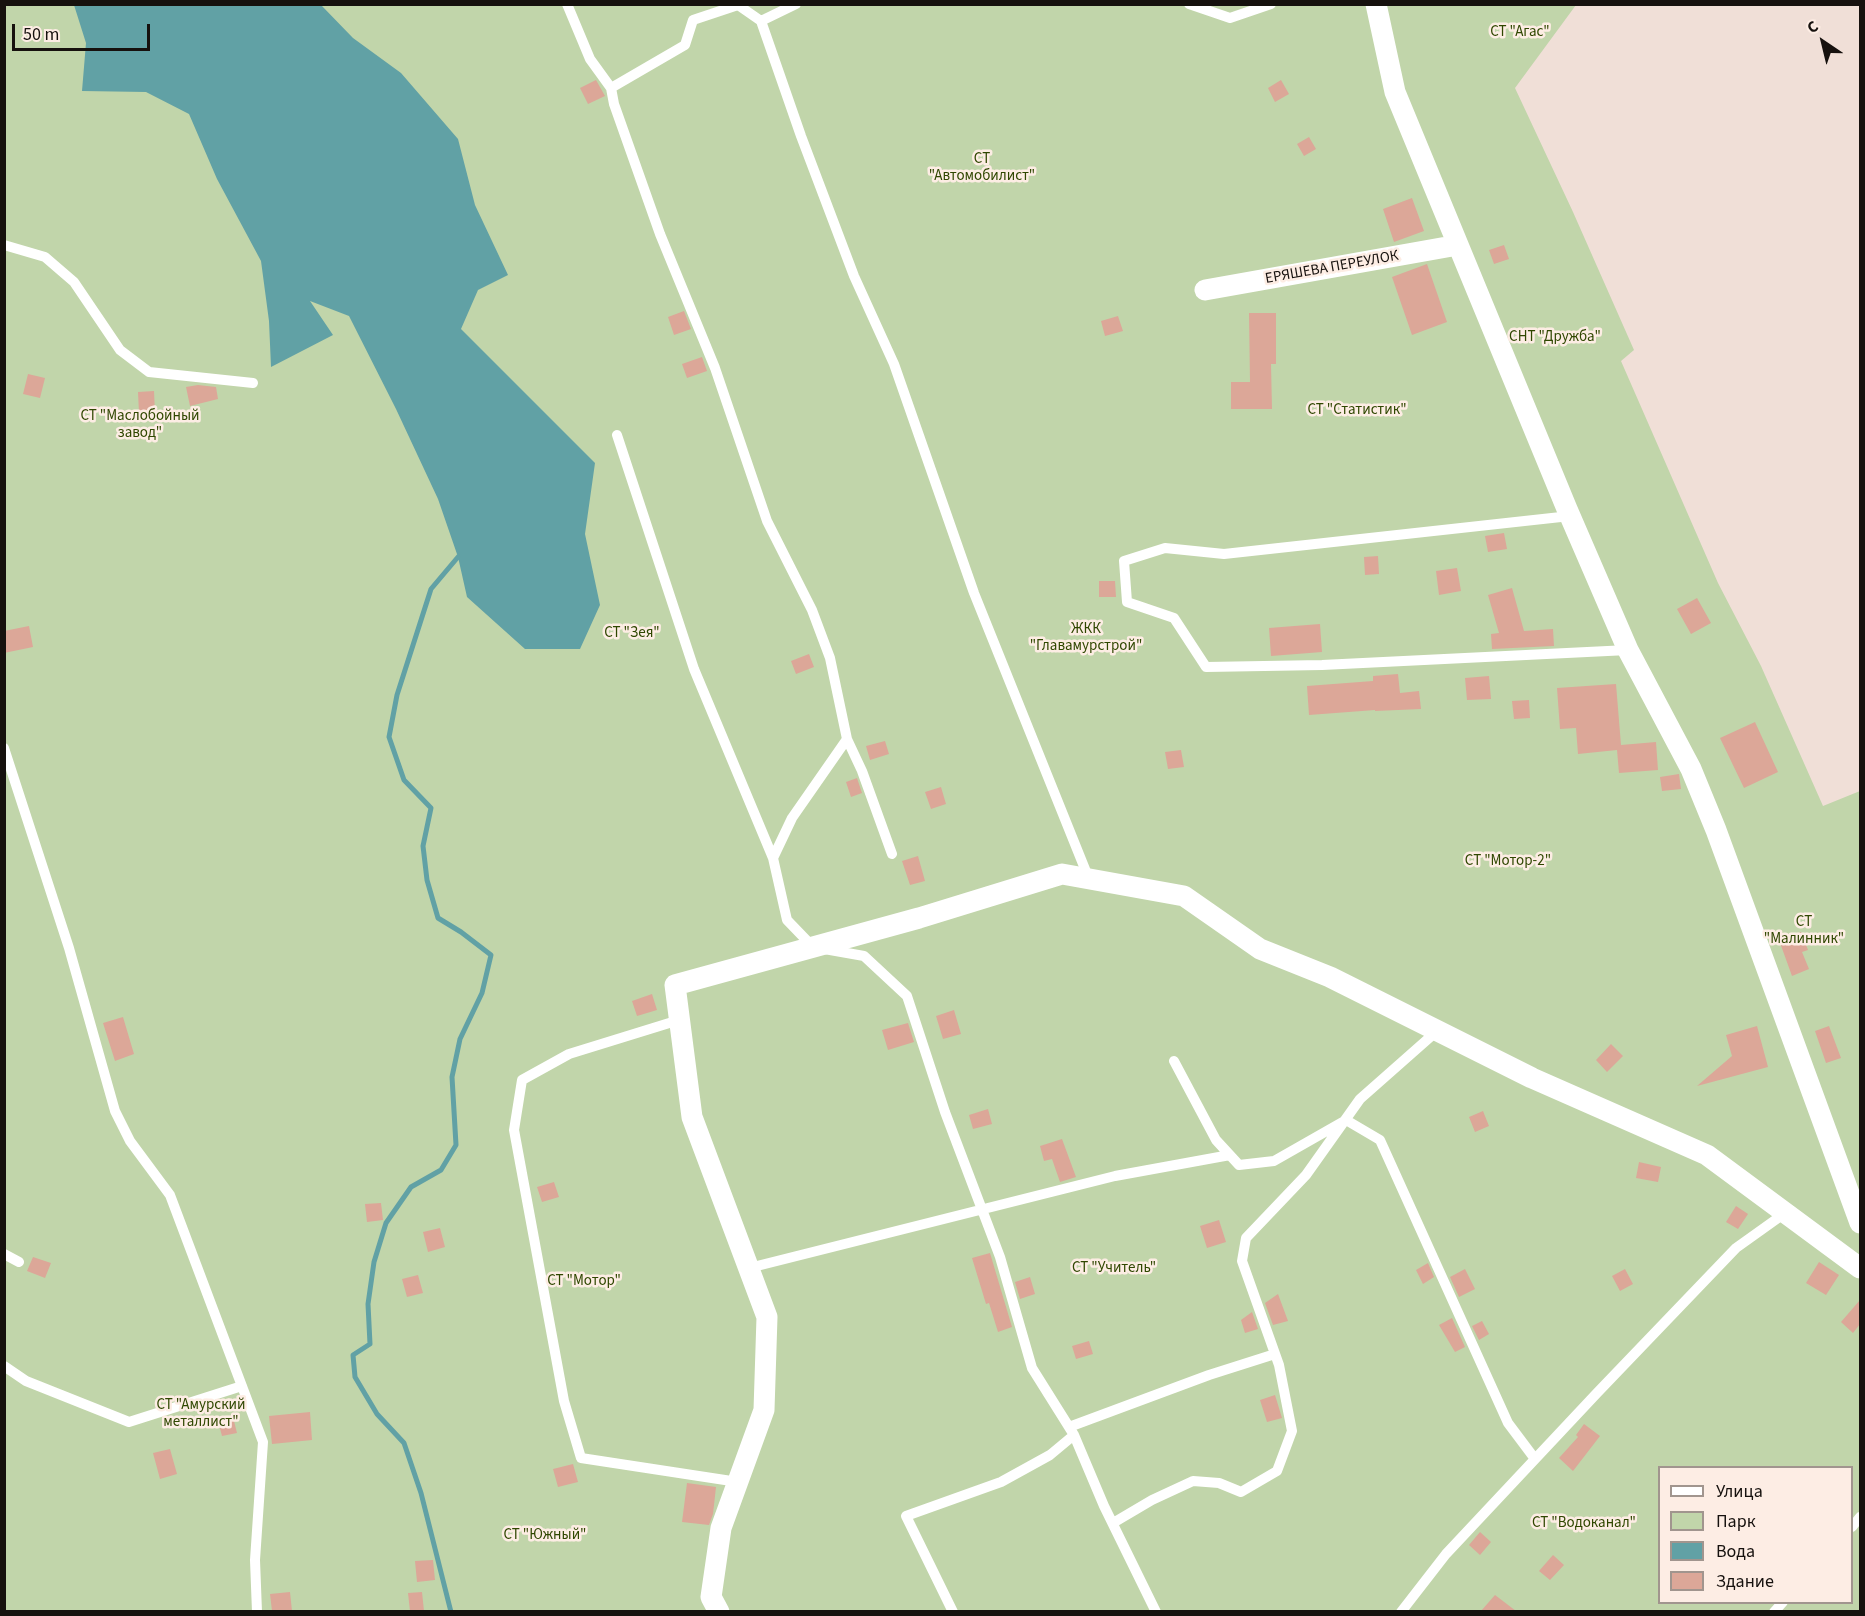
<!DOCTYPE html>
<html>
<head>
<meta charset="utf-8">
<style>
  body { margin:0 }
  #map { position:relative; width:1865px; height:1616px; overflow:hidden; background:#f0dfd7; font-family:"Source Sans 3",sans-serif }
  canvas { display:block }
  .frame { position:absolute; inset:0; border:6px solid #16110e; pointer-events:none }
  .legend { position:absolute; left:1658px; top:1466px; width:195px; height:138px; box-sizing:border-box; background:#fdede4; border:2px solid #a1958e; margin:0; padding:8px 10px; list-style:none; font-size:18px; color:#16110e }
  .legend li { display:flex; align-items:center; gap:12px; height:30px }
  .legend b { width:30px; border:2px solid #a1958e }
  .north { position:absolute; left:1793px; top:12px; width:60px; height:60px; -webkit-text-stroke:4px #fdede4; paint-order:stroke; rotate:325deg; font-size:16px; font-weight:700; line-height:24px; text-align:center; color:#16110e }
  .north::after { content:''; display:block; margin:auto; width:21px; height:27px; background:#16110e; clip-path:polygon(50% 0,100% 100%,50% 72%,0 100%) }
  .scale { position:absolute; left:12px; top:24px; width:138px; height:27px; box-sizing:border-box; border:3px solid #16110e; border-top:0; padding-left:8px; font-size:18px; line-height:21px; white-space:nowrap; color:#16110e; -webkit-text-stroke:4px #fdede4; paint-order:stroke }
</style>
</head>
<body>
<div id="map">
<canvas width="1865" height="1616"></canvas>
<div class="frame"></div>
<ul class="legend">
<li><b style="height:8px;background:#fff"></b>Улица</li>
<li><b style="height:16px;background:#c1d5aa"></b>Парк</li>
<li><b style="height:16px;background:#61a1a5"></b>Вода</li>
<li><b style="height:16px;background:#dca798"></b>Здание</li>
</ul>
<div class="north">С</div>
<div class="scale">50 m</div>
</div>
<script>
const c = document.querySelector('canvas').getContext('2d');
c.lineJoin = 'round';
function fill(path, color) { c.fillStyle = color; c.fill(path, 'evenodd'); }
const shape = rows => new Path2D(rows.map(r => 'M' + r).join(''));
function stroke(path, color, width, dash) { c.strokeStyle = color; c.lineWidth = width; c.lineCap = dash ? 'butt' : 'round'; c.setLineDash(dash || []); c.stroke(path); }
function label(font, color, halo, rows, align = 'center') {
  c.font = font + ' "Source Sans 3",sans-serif'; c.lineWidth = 5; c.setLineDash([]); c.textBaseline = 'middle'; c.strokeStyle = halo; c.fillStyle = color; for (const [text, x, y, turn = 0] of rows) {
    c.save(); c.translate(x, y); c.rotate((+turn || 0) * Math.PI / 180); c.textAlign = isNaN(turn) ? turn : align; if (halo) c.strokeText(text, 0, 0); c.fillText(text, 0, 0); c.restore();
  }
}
fill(shape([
  [4,5,1576,5,1515,88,1573,212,1634,350,1621,361,1718,583,1761,666,1823,806,1860,791,1860,1611,5,1611],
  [1660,1468,1852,1468,1852,1602,1660,1602]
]), '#c1d5aa');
fill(shape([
  [74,5,321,5,353,38,401,73,458,139,475,205,508,275,478,290,461,329,595,463,585,534,600,605,580,649,525,649,467,597,458,557,438,499,396,409,349,316,310,301,333,335,271,367,269,321,261,261,217,179,189,114,146,92,82,91,86,43]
]), '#61a1a5');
stroke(shape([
  [451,1612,421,1493,404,1443,377,1414,355,1377,353,1355,370,1344,368,1304,374,1262,386,1223,411,1187,441,1170,456,1145,452,1077,460,1039,482,993,491,955,461,932,438,918,427,880,423,846,431,808,404,780,389,737,397,695,431,589,458,557]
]), '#61a1a5', 5);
fill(shape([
  [596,80,605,96,588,104,580,88],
  [1281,80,1289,94,1275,102,1268,88],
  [1309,137,1316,149,1304,156,1297,144],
  [1412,198,1424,231,1394,242,1383,209],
  [1504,245,1509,259,1494,264,1489,250],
  [1427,264,1447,322,1412,335,1392,277],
  [684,311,691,329,674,335,668,317],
  [1249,313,1276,313,1276,364,1271,364,1272,409,1231,409,1231,382,1250,382],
  [1118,316,1123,331,1105,336,1101,321],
  [702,357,707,371,687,378,682,364],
  [28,374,45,378,40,398,23,394],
  [198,385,216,387,218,399,190,406,186,387],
  [154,391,155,413,139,413,138,392],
  [1504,533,1507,549,1488,552,1485,536],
  [1378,556,1379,574,1365,575,1364,557],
  [1457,568,1461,591,1439,595,1436,571],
  [1099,581,1115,581,1116,597,1099,597],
  [1512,588,1524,631,1553,629,1554,646,1492,649,1491,634,1499,633,1488,595],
  [1697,598,1711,623,1691,634,1677,609],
  [1320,624,1322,652,1271,656,1269,628],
  [29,626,33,647,4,653,4,631],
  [809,654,814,667,796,674,791,661],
  [1398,674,1400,693,1419,691,1421,709,1375,711,1375,710,1309,715,1307,686,1373,681,1373,676],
  [1489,676,1491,699,1467,700,1465,678],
  [1616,684,1621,745,1656,742,1658,770,1619,773,1617,750,1578,754,1576,728,1560,729,1557,688],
  [1529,700,1530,718,1514,719,1512,701],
  [1755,722,1778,772,1744,788,1720,738],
  [885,741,889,754,870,760,866,746],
  [1181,750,1184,767,1168,769,1165,752],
  [1679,774,1681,789,1662,791,1660,777],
  [857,778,862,793,851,797,846,782],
  [941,787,946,804,931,809,925,792],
  [918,856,925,881,910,885,902,861],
  [1801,932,1808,950,1802,952,1809,969,1792,976,1779,940],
  [652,994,657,1010,637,1016,632,1001],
  [954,1010,961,1034,943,1039,936,1016],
  [123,1017,134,1054,115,1061,103,1023],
  [908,1023,914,1042,888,1050,882,1030],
  [1757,1026,1768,1067,1697,1086,1732,1056,1726,1035],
  [1829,1026,1841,1058,1826,1063,1815,1031],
  [1611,1044,1623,1056,1607,1072,1596,1060],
  [988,1109,992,1124,973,1129,969,1115],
  [1483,1111,1489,1126,1475,1132,1469,1117],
  [1062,1139,1076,1177,1060,1182,1052,1159,1044,1161,1040,1146],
  [1639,1162,1661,1167,1658,1182,1636,1178],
  [554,1182,559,1197,542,1202,537,1187],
  [381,1203,383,1220,367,1222,365,1204],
  [1736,1206,1748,1214,1738,1229,1726,1222],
  [1219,1220,1226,1242,1207,1248,1200,1226],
  [440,1228,445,1247,428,1252,423,1232],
  [990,1253,1012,1327,998,1332,989,1303,986,1304,972,1258],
  [33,1257,51,1263,45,1278,27,1271],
  [1819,1262,1839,1275,1826,1295,1806,1283],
  [1428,1263,1434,1277,1423,1284,1416,1270],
  [1465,1269,1475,1289,1459,1297,1450,1277],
  [1625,1269,1633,1284,1620,1291,1612,1276],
  [418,1275,423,1293,407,1297,402,1279],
  [1030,1277,1035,1294,1020,1299,1015,1282],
  [1278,1294,1288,1321,1273,1325,1265,1303],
  [1860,1300,1860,1324,1853,1333,1841,1322],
  [1252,1312,1258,1329,1245,1333,1241,1320],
  [1452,1318,1465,1347,1455,1352,1439,1325],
  [1482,1321,1489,1334,1479,1340,1472,1326],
  [1089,1341,1093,1354,1076,1359,1072,1346],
  [1275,1395,1282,1418,1267,1422,1260,1400],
  [310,1412,312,1440,272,1444,269,1416],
  [233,1417,237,1433,222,1436,218,1421],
  [1584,1424,1600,1436,1573,1471,1559,1458,1578,1437,1576,1435],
  [170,1449,177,1474,160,1479,153,1453],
  [573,1464,578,1482,558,1487,553,1469],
  [687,1483,716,1487,713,1514,709,1525,682,1522],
  [1480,1532,1491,1542,1480,1555,1469,1545],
  [1553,1555,1564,1565,1550,1580,1539,1571],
  [433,1560,435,1580,417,1582,415,1561],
  [290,1592,292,1611,272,1611,270,1594],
  [422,1592,424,1611,410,1611,408,1593],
  [1495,1595,1516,1611,1481,1611]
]), '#dca798');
stroke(shape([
  [567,4,590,59,611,88,614,104,660,234,715,368,767,521,812,610,830,658,847,739,792,818,773,858,787,920,813,947,864,956,907,996,945,1112,1000,1257,1032,1368,1074,1435,1104,1506,1156,1612],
  [796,4,761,21,801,136,854,276,894,364,974,593,1089,879],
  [1189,4,1230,18,1271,4],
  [611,88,685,45,693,20,738,5,761,21],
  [4,245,45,257,74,282,120,350,149,372,253,383],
  [617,435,694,669,773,858],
  [1570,516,1224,554,1165,548,1124,561,1127,602,1174,618,1206,667,1322,665,1628,650],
  [847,739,862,771,892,854],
  [4,748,69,948,115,1111,130,1141,170,1195,263,1442,255,1560,257,1612],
  [679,1020,569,1054,522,1080,514,1130,564,1401,581,1458,738,1482],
  [1174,1061,1216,1140,1239,1165,1274,1161,1346,1120,1380,1140,1508,1423,1535,1459],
  [4,1254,19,1262],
  [749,1268,1115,1176,1230,1155],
  [4,1366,26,1381,129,1422,242,1386],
  [1069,1427,1209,1375,1275,1354],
  [1113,1523,1152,1500,1193,1481,1219,1483,1241,1492,1277,1471,1292,1431,1279,1365,1242,1261,1246,1238,1306,1175,1360,1099,1437,1031],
  [1852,1527,1860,1517],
  [953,1612,906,1516,1001,1482,1050,1455,1074,1435],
  [1401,1612,1446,1554,1597,1393,1736,1248,1785,1213],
  [1774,1612,1783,1602]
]), '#fff', 10);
stroke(shape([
  [1376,4,1395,92,1567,509,1628,650,1691,769,1716,830,1860,1223],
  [1205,290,1458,245],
  [719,1612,711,1597,721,1528,764,1410,767,1317,692,1117,675,985,919,918,1062,874,1184,896,1260,949,1330,977,1532,1078,1707,1155,1860,1268]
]), '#fff', 21);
label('15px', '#2f4700', '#fdede4', [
  ["СТ \"Агас\"",1520,33],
  ["СТ",982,160],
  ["\"Автомобилист\"",982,177],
  ["СНТ \"Дружба\"",1555,338],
  ["СТ \"Статистик\"",1357,411],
  ["СТ \"Маслобойный",140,417],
  ["завод\"",140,434],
  ["ЖКК",1086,630],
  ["\"Главамурстрой\"",1086,647],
  ["СТ \"Зея\"",632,634],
  ["СТ \"Мотор-2\"",1508,862],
  ["СТ",1804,923],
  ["\"Малинник\"",1804,940],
  ["СТ \"Учитель\"",1114,1269],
  ["СТ \"Мотор\"",584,1282],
  ["СТ \"Амурский",201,1406],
  ["металлист\"",201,1423],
  ["СТ \"Водоканал\"",1584,1524],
  ["СТ \"Южный\"",545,1536]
]);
label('15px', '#16110e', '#fdede4', [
  ["ЕРЯШЕВА ПЕРЕУЛОК",1332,268,-10]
]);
</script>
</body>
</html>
